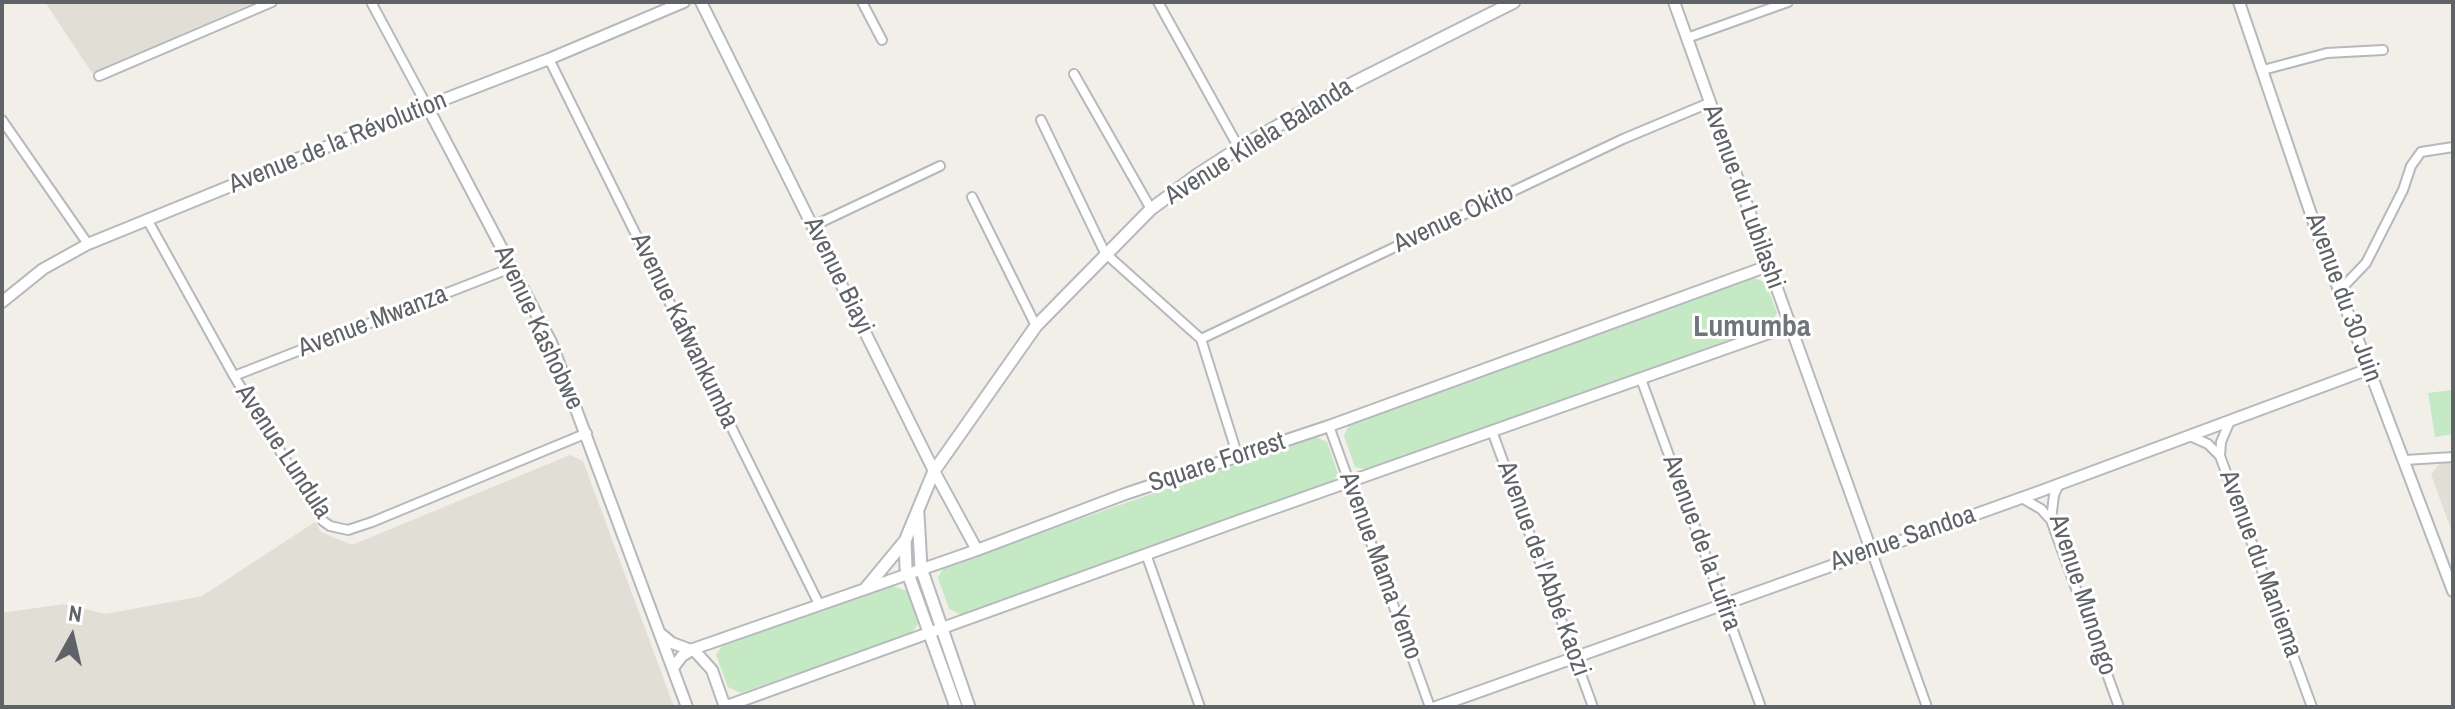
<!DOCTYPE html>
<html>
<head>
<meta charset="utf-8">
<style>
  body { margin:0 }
  #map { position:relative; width:2455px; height:709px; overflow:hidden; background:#f1efe8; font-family:"Archivo Narrow",sans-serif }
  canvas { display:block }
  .frame { position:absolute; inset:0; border:4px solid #5f6368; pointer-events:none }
  .north { position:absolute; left:32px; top:597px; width:80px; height:80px; -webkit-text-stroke:6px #fff; paint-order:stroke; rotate:8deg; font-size:22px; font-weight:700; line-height:32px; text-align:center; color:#5f6368 }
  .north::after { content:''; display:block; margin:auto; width:28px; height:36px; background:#5f6368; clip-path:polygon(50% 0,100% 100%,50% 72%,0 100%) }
</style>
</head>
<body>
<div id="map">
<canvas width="2455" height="709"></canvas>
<div class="frame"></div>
<div class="north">N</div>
</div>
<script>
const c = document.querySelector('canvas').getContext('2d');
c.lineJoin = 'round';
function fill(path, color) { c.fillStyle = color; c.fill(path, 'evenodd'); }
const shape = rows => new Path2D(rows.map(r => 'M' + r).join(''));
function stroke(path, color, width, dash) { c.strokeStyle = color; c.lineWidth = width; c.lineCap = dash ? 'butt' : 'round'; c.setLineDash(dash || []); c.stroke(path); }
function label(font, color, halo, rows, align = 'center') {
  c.font = font + ' "Archivo Narrow",sans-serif'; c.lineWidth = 6; c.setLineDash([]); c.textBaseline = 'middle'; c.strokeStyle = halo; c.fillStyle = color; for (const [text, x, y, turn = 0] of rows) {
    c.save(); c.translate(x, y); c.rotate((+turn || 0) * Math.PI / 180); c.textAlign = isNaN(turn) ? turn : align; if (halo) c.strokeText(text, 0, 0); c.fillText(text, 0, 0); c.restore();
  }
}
fill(shape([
  [45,2,255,2,92,73],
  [570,455,583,461,674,707,2,707,2,613,63,604,106,614,202,596,315,522,321,532,352,545],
  [2442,461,2453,461,2453,535,2431,474]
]), '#e1ded6');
fill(shape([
  [1754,278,1766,283,1777,313,1770,325,1369,470,1355,467,1344,436,1349,425],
  [2451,390,2453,434,2435,437,2428,393],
  [1316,437,1327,442,1338,474,1332,483,962,615,949,609,938,578,944,566],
  [893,586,907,591,918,624,911,634,741,693,728,687,716,655,722,646]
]), '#c5e8c5');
const minor = shape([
  [371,2,427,106],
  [862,2,882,40],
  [1158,2,1239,148],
  [1687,38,1788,2],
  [549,59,819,604],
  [2263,70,2327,53,2383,50],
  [1074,74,1151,209],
  [99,76,272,2],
  [2,120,88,244],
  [1041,120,1105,253,1201,339,1238,457],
  [972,197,1036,326],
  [148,221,234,376,323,521,330,526,348,530,372,522,587,433],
  [813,226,940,166],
  [2339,291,2366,263,2403,190,2411,166,2421,152,2453,147],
  [1201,339,1623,139,1709,103],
  [234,376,511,268],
  [1641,379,1761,707],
  [2230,421,2221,442,2220,456,2312,707],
  [1329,426,1430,707],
  [1492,431,1593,707],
  [2190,436,2208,444,2220,456],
  [2405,460,2453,457],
  [2059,484,2054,495,2051,520,2119,707],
  [2022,498,2041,509,2051,520],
  [1871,550,1927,707],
  [1146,554,1200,707]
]);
const tertiary = shape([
  [701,2,934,471,977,550],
  [1674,2,1871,550],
  [2239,2,2316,229,2453,591],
  [427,106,551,342,687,707],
  [2,302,43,269,88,244,427,106,549,59,684,2],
  [661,634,672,643,691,650],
  [693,649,712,670,725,707],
  [673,668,682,656,693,649,977,550,1125,494,1329,426,1768,266],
  [724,707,1241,520,1789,326],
  [1436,707,2041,491,2369,369]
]);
const secondary = shape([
  [918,514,921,568,969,707],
  [866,588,904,542],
  [956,707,906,568,905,541,934,471,1036,326,1151,209,1197,175,1239,148,1351,84,1514,2]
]);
stroke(minor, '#b5b8bc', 12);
stroke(tertiary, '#b5b8bc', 14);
stroke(secondary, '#b6babf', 15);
stroke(minor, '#fff', 8);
stroke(tertiary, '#fff', 10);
stroke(secondary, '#fff', 11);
label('26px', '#5f6368', '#fff', [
  ["Avenue Kilela Balanda",1259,142,-32],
  ["Avenue de la Révolution",338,143,-22],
  ["Avenue du Lubilashi",1743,197,70],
  ["Avenue Okito",1454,219,-25],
  ["Avenue Biayi",838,276,64],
  ["Avenue du 30 Juin",2343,298,70],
  ["Avenue Mwanza",373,322,-21],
  ["Avenue Kashobwe",538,328,65],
  ["Avenue Kafwankumba",684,331,64],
  ["Avenue Lundula",283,452,57],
  ["Square Forrest",1217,463,-18],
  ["Avenue Sandoa",1903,539,-19],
  ["Avenue de la Lufira",1701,543,70],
  ["Avenue du Maniema",2260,564,70],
  ["Avenue Mama Yemo",1380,566,70],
  ["Avenue de l'Abbé Kaozi",1543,569,70],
  ["Avenue Munongo",2082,595,72]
]);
label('bold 30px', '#70757a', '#fff', [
  ["Lumumba",1752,328]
]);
</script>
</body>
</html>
